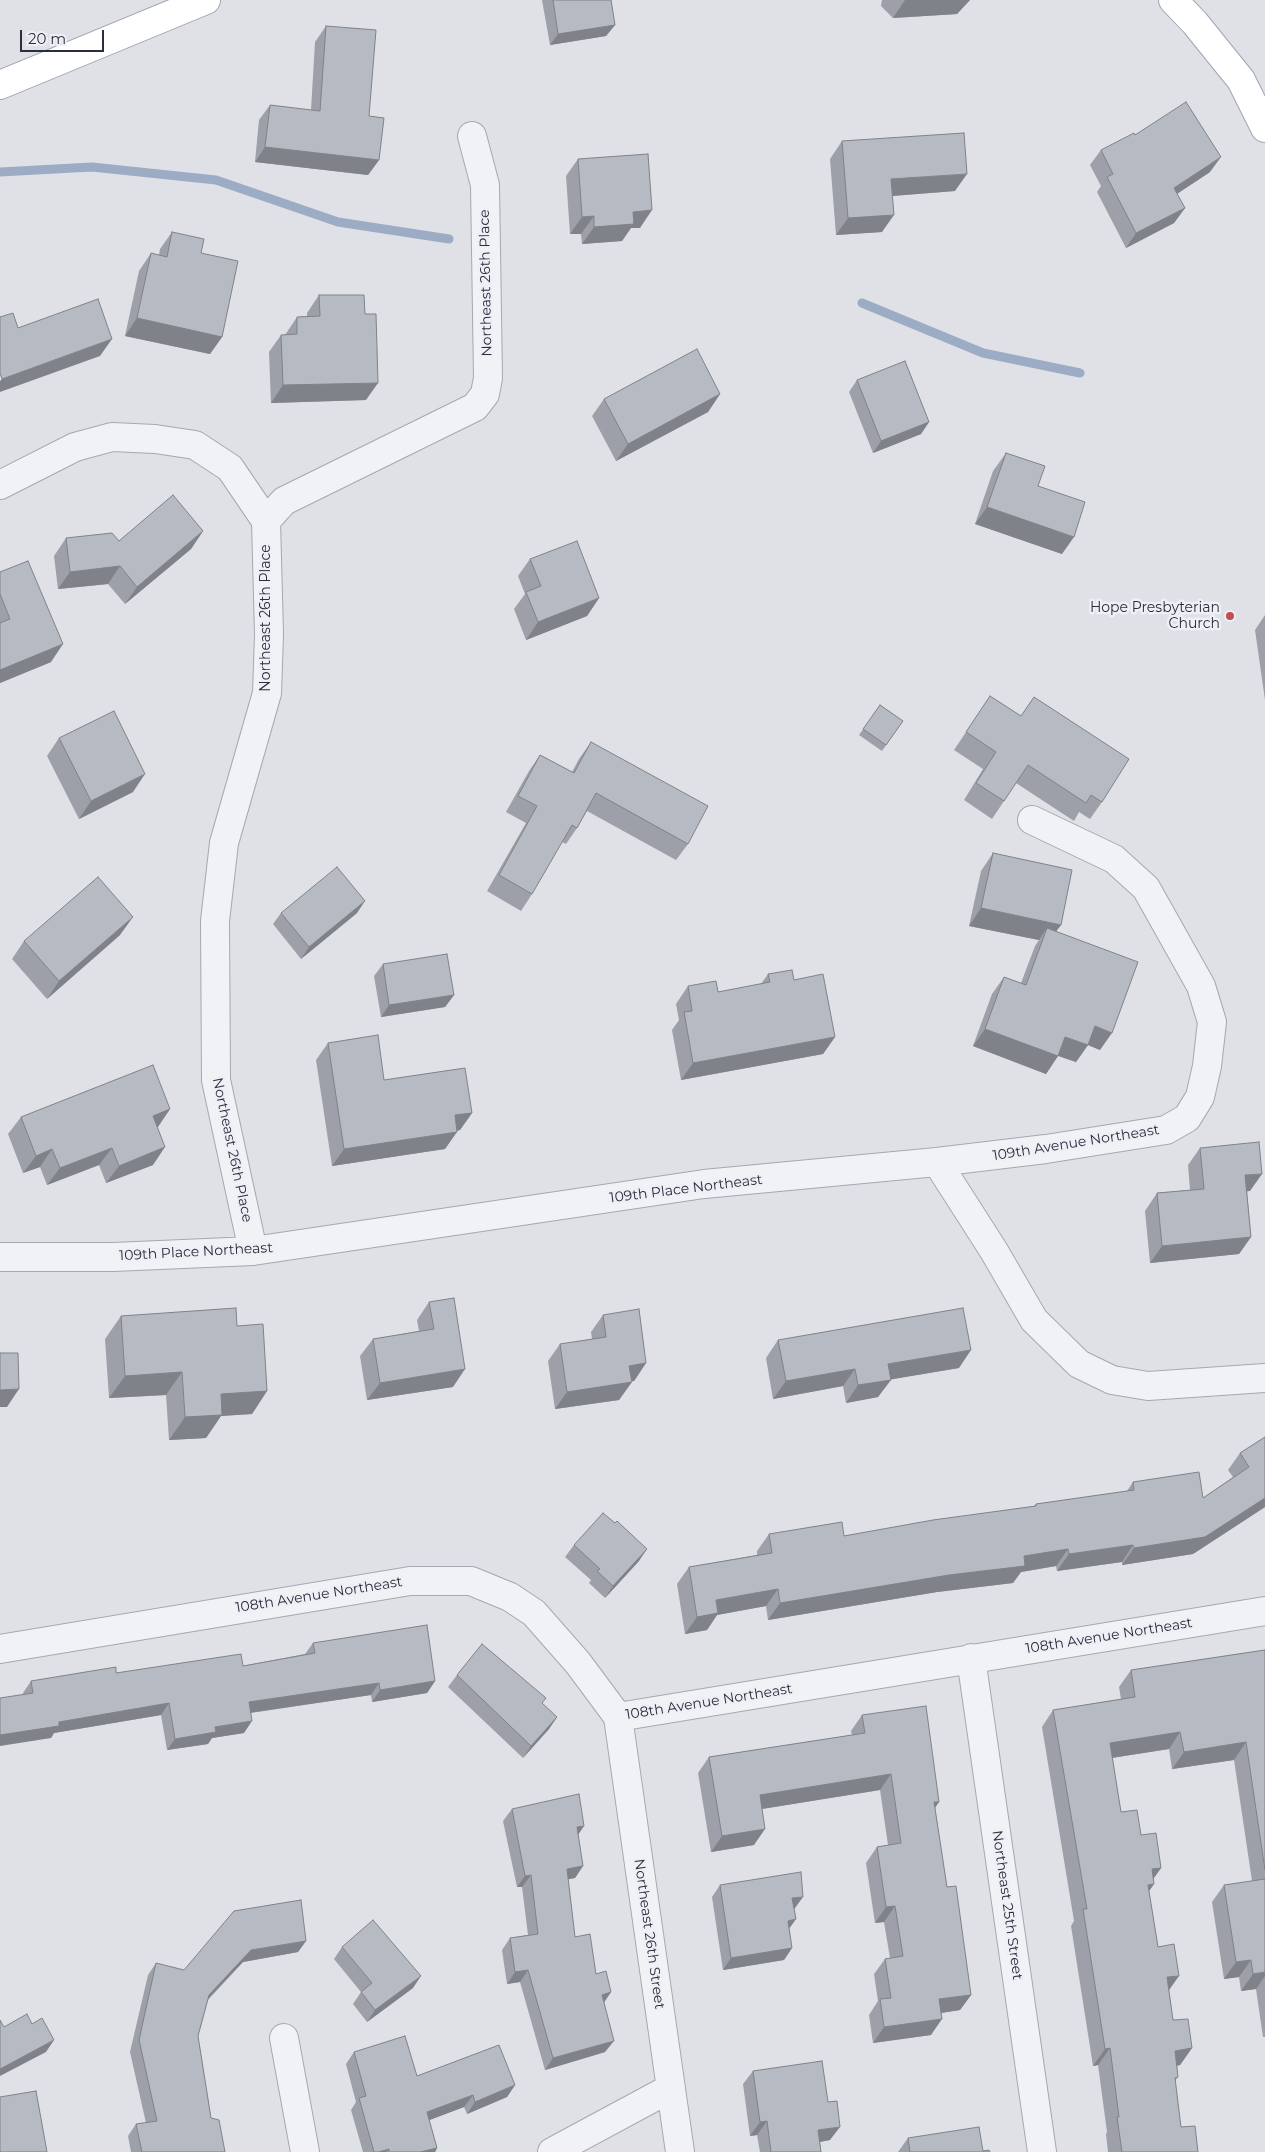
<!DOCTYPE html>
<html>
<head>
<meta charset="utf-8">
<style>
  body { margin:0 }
  #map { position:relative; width:1265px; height:2152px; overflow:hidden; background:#dfe1e7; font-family:Montserrat,sans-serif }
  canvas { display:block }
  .scale { position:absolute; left:20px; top:30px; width:84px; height:22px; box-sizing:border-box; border:2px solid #292e3c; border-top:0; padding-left:6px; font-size:15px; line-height:18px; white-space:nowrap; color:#292e3c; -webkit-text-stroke:4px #eef0f5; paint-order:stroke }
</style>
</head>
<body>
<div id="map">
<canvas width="1265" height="2152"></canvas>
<div class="scale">20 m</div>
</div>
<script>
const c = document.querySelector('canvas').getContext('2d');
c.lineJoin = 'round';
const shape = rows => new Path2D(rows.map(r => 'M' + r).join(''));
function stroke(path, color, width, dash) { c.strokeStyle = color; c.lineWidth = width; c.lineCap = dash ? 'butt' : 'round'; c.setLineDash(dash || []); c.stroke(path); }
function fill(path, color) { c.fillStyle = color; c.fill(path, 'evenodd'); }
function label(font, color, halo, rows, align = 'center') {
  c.font = font + ' Montserrat,sans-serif'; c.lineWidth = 5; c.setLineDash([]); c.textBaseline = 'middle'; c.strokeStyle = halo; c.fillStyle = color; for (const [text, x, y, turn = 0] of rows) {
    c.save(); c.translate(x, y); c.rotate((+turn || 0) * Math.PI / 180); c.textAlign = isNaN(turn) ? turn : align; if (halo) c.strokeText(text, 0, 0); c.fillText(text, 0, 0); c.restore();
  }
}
stroke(shape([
  [0,172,92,167,216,180,338,222,449,239],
  [862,303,983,353,1080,373]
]), '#9cacc4', 9);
const minor = shape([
  [0,485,75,447,112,437,155,439,195,445,230,468,266,521],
  [937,1162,1046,1149,1166,1130,1187,1118,1200,1097,1207,1066,1212,1022,1201,986,1146,888,1114,859,1032,820],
  [253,1251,216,1080,215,921,224,843,267,693,269,635,266,521,284,501,475,407,485,394,488,378,485,185,472,136],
  [0,1257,113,1257,253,1251,704,1184,937,1162,994,1251,1034,1320,1079,1364,1112,1380,1148,1386,1265,1378],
  [0,1649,410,1581,471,1581,510,1597,534,1613,578,1663,618,1717,680,2152],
  [971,1658,1042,2152],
  [618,1717,1265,1611],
  [284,2038,305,2152],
  [552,2152,671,2088]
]);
const major = shape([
  [1173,0,1195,23,1241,80,1265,128],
  [0,85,206,0]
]);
stroke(minor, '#a5a8b0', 30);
stroke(major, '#9fa4b1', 30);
stroke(minor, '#f1f2f5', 28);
stroke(major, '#fff', 28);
fill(shape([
  [542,0,611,0,615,25,606,36,550,45],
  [882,0,970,0,957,14,893,18,881,6],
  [326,26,369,116,379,160,368,175,255,162,259,120,270,105,311,110,315,42],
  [1135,135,1210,172,1177,194,1185,208,1174,223,1126,248,1097,192,1101,186,1090,165,1101,150],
  [842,141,955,191,892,196,882,232,836,235,830,159],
  [578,159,640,228,631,228,622,241,582,244,581,234,570,234,566,176],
  [172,232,201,253,222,337,210,354,125,336,139,271,151,253,159,255,160,249],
  [319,295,366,400,271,403,269,352,281,335,285,335,297,317,307,316,307,313],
  [857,380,929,422,921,434,873,453,849,392],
  [720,394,708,412,616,461,592,416,604,399],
  [1006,453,1038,486,1062,554,975,524,993,471],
  [203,531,191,549,125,604,108,584,58,589,54,556,66,538,119,541],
  [530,559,599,598,587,616,526,640,514,609,525,594,518,576],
  [0,572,51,662,0,683],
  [1265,615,1265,700,1255,630],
  [990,696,1021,716,1034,697,1102,802,1090,819,1079,812,1074,821,1016,783,992,819,964,800,983,769,954,750],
  [880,705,903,721,882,751,859,735],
  [59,738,133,792,79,819,47,756],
  [591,742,688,844,676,860,587,811,577,828,566,844,562,842,532,894,521,911,487,891,526,823,506,812,529,771,540,755,572,772,579,759],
  [993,853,1061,925,1056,931,1100,1050,1088,1045,1076,1062,1058,1056,1046,1074,973,1046,992,994,1004,977,1021,983,1035,946,1039,940,969,926,981,871],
  [281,913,357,913,301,959,273,924],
  [120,935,47,999,12,959,24,941],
  [383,964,454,995,445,1007,381,1017,374,976],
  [768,974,794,980,835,1037,823,1054,681,1080,672,1030,679,1020,676,1004,688,986,718,992,761,984],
  [328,1043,384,1080,472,1113,460,1130,457,1131,445,1149,332,1166,316,1060],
  [170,1109,157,1127,153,1165,106,1183,99,1165,47,1185,40,1167,23,1173,8,1134,21,1117],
  [1200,1148,1250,1191,1247,1191,1251,1237,1239,1254,1150,1263,1145,1211,1157,1193,1190,1190,1188,1165],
  [429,1302,453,1387,367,1400,360,1356,373,1339,419,1331,417,1320],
  [603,1315,646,1363,634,1381,632,1381,619,1400,555,1409,548,1361,560,1344,592,1339,591,1332],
  [121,1316,237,1326,267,1391,252,1414,221,1416,206,1438,169,1440,166,1395,109,1398,105,1339],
  [778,1340,959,1368,891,1379,878,1397,846,1403,843,1386,773,1399,766,1358],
  [1265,1437,1265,1507,1193,1554,1122,1565,1122,1562,1057,1571,1056,1566,1021,1572,1013,1583,937,1592,768,1620,766,1606,717,1615,707,1630,685,1634,677,1584,689,1567,757,1555,757,1551,769,1534,844,1536,1034,1506,1036,1504,1127,1491,1133,1482,1203,1498,1233,1477,1228,1470,1240,1453],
  [615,1523,639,1561,605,1598,589,1583,591,1580,565,1557,574,1545],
  [313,1643,435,1681,427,1693,372,1702,371,1695,251,1713,244,1733,212,1738,208,1744,167,1750,161,1715,54,1733,51,1738,23,1695,23,1693,31,1681,116,1673,243,1666,305,1654],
  [1265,1650,1265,2037,1263,2037,1256,1989,1241,1991,1239,1977,1224,1979,1212,1902,1224,1885,1252,1881,1234,1760,1172,1769,1169,1749,1112,1758,1121,1812,1141,1835,1161,1868,1153,1879,1154,1884,1149,1891,1158,1947,1169,1990,1173,2020,1192,2048,1180,2065,1177,2066,1178,2077,1175,2081,1181,2127,1198,2152,1108,2152,1106,2134,1107,2132,1098,2065,1093,2066,1071,1926,1074,1921,1042,1727,1053,1710,1121,1699,1119,1687,1131,1670],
  [457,1675,557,1717,549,1729,523,1758,448,1687],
  [862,1715,939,1802,935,1807,947,1887,971,1995,960,2010,941,2013,931,2035,873,2043,869,2015,878,2001,874,1974,885,1959,890,1958,884,1922,875,1923,866,1863,877,1847,888,1845,880,1790,762,1809,754,1845,711,1852,698,1773,709,1757,852,1735,851,1731],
  [512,1809,578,1835,583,1866,575,1878,568,1879,575,1937,596,1974,611,1992,604,2002,605,2052,545,2070,520,1982,507,1984,502,1950,510,1938,528,1935,522,1887,517,1887,503,1821],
  [720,1885,795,1908,794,1909,796,1919,789,1929,792,1948,784,1960,723,1970,712,1897],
  [306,1941,298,1952,243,1962,208,2000,198,2036,211,2118,225,2152,131,2152,128,2136,136,2124,146,2123,130,2052,148,1975,156,1963,184,1970],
  [342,1947,413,1988,367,2022,353,2004,361,1992,334,1959],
  [354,2052,417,2076,515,2085,507,2097,467,2114,464,2107,429,2120,437,2148,435,2152,363,2152,351,2110,356,2102,346,2064],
  [753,2071,830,2140,820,2142,821,2152,760,2152,757,2135,750,2136,743,2084],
  [908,2138,983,2151,990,2152,898,2152]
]), '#9da0a8');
fill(shape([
  [905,0,970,0,957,14,893,18],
  [615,25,606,36,550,45,558,34],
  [265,147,379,160,368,175,255,162],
  [1221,157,1210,172,1163,203,1174,188],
  [967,174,955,191,879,197,891,179],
  [1185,208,1174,223,1126,248,1136,233],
  [652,210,640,228,631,228,622,241,582,244,594,227,633,212],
  [894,215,882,232,836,235,848,218],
  [594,216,581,234,570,234,582,217],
  [137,318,222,337,210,354,125,336],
  [112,339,100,356,0,392,0,381,2,379],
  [378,383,366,400,271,403,283,385],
  [720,394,708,412,616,461,628,444],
  [929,422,921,434,873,453,881,441],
  [987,507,1074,537,1062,554,975,524],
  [203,531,191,549,125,604,137,587],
  [120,566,108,584,58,589,70,572],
  [599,598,587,616,526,640,538,622],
  [63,644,51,662,0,683,0,670],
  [145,774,133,792,79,819,91,801],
  [365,901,357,913,301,959,309,947],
  [981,908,1061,925,1048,942,1047,928,1039,940,969,926],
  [133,917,120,935,47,999,59,981],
  [454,995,445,1007,381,1017,389,1005],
  [1095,1026,1112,1033,1100,1050,1088,1045,1076,1062,1053,1054,1065,1037],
  [985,1029,1058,1056,1046,1074,973,1046],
  [835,1037,823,1054,681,1080,693,1063],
  [170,1109,158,1127,141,1134,153,1116],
  [472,1113,460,1130,442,1133,455,1115],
  [457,1132,445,1149,332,1166,344,1149],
  [165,1147,153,1165,106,1183,119,1166],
  [112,1148,99,1165,47,1185,60,1168],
  [52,1149,40,1167,23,1173,36,1156],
  [1262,1174,1250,1191,1233,1193,1245,1175],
  [1251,1237,1239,1254,1150,1263,1162,1246],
  [971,1350,959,1368,876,1382,888,1364],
  [646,1363,634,1381,617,1383,629,1366],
  [465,1369,453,1387,367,1400,380,1383],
  [855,1369,843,1386,773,1399,786,1381],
  [182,1372,166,1395,109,1398,125,1376],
  [891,1380,878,1397,846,1403,858,1385],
  [632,1382,619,1400,555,1409,567,1392],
  [19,1389,7,1407,0,1407,0,1390],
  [267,1391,252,1414,221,1416,206,1438,169,1440,185,1417,221,1394],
  [1265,1498,1265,1507,1193,1554,1122,1565,1134,1548],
  [1133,1545,1122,1562,1057,1571,1069,1554],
  [647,1549,639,1561,605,1598,613,1586],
  [1068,1549,1056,1566,1021,1572,1013,1583,937,1592,768,1620,780,1603,1024,1556],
  [778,1589,766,1606,717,1615,707,1630,685,1634,697,1617,716,1600],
  [435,1681,427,1693,372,1702,380,1690],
  [379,1683,371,1695,241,1714,249,1702],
  [169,1703,161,1715,54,1733,51,1738,0,1746,0,1735,59,1722],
  [557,1717,549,1729,523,1758,531,1746],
  [252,1721,244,1733,212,1738,208,1744,167,1750,175,1739,215,1727],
  [1180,1732,1169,1749,1098,1760,1110,1743],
  [1246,1742,1234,1760,1172,1769,1184,1752],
  [891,1774,880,1790,749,1811,760,1795],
  [934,1802,939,1802,928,1818],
  [584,1826,576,1838,577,1827],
  [765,1829,754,1845,711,1852,722,1836],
  [583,1866,575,1878,559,1881,567,1869],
  [1161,1868,1149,1885,1152,1869],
  [531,1875,522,1887,517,1887,525,1876],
  [1154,1884,1142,1901,1148,1885],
  [803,1897,795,1908,784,1910,792,1898],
  [895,1906,884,1922,875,1923,886,1907],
  [796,1919,787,1931,788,1921],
  [306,1941,298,1952,243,1962,200,2007,209,1995,251,1950],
  [792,1948,784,1960,723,1970,731,1958],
  [1251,1960,1239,1977,1224,1979,1236,1962],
  [528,1970,520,1982,507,1984,515,1972],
  [1265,1972,1265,1976,1256,1989,1241,1991,1253,1974],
  [421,1976,413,1988,367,2022,375,2010],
  [1179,1976,1167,1993,1167,1977],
  [611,1992,603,2004,602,1995],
  [971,1995,960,2010,928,2015,939,1999],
  [942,2019,931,2035,873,2043,884,2027],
  [54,2040,46,2052,0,2076,0,2069],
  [614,2041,605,2052,545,2070,553,2058],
  [1110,2048,1098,2065,1093,2066,1105,2049],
  [1192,2048,1180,2065,1163,2068,1175,2051],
  [515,2085,507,2097,467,2114,475,2102],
  [473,2095,464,2107,419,2124,427,2112],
  [767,2121,757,2135,750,2136,760,2122],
  [840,2127,830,2140,808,2144,818,2130],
  [437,2148,435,2152,420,2152],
  [389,2149,386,2152,379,2152]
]), '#7f8288');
const building = shape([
  [553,0,611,0,615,25,558,34,553,0],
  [326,26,376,30,369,116,384,118,379,160,265,147,270,105,320,111,326,26],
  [1186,102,1221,157,1174,188,1185,208,1136,233,1107,177,1113,174,1101,150,1134,133,1135,135,1186,102],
  [964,133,967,174,891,179,894,215,848,218,842,141,964,133],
  [648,154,652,210,633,212,634,224,594,227,594,216,582,217,578,159,648,154],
  [172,232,204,239,201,253,238,261,222,337,137,318,151,253,167,257,172,232],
  [319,295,364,295,365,314,376,314,378,383,283,385,281,335,297,334,297,317,320,316,319,295],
  [98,299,112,339,2,379,0,373,0,317,13,313,18,328,98,299],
  [697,349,720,394,628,444,604,399,697,349],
  [905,361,929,422,881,441,857,380,905,361],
  [1006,453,1045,466,1038,486,1085,502,1074,537,987,507,1006,453],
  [173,495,203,531,137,587,120,566,70,572,66,538,112,533,119,541,173,495],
  [577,541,599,598,538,622,526,592,541,586,530,559,577,541],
  [28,561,63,644,0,670,0,623,10,619,0,594,0,572,28,561],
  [990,696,1021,716,1034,697,1129,759,1102,802,1091,795,1086,803,1028,765,1004,801,976,783,996,752,966,732,990,696],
  [880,705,903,721,886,745,863,729,880,705],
  [114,711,145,774,91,801,59,738,114,711],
  [591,742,708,806,688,844,596,793,577,828,572,825,532,894,499,875,537,806,518,796,540,755,574,773,591,742],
  [993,853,1072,870,1061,925,981,908,993,853],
  [337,867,365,901,309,947,281,913,337,867],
  [98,877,133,917,59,981,24,941,98,877],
  [1047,928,1138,962,1112,1033,1095,1026,1088,1045,1065,1037,1058,1056,985,1029,1004,977,1026,985,1047,928],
  [447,954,454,995,389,1005,383,964,447,954],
  [792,970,794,980,823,974,835,1037,693,1063,684,1012,692,1011,688,986,716,981,718,992,770,982,768,974,792,970],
  [378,1035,384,1080,465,1068,472,1113,455,1115,457,1132,344,1149,328,1043,378,1035],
  [153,1065,170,1109,153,1116,165,1147,119,1166,112,1148,60,1168,52,1149,36,1156,21,1117,153,1065],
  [1259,1142,1262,1174,1245,1175,1251,1237,1162,1246,1157,1193,1204,1189,1200,1148,1259,1142],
  [454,1298,465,1369,380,1383,373,1339,434,1329,429,1302,454,1298],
  [236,1308,237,1326,263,1324,267,1391,221,1394,222,1415,185,1417,182,1372,125,1376,121,1316,236,1308],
  [963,1308,971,1350,888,1364,891,1380,858,1385,855,1369,786,1381,778,1340,963,1308],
  [639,1309,646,1363,629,1366,632,1382,567,1392,560,1344,606,1337,603,1315,639,1309],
  [0,1353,18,1353,19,1389,0,1390,0,1353],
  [1265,1437,1265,1498,1205,1537,1134,1548,1133,1545,1069,1554,1068,1549,1024,1556,1025,1566,949,1575,780,1603,778,1589,716,1600,718,1613,697,1617,689,1567,772,1553,769,1534,842,1522,844,1536,933,1520,1036,1506,1036,1504,1134,1490,1133,1482,1199,1472,1203,1498,1249,1467,1240,1453,1265,1437],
  [603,1513,615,1523,617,1521,647,1549,613,1586,597,1571,600,1569,574,1545,603,1513],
  [427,1625,435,1681,380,1690,379,1683,249,1702,252,1721,215,1727,216,1732,175,1739,169,1703,59,1722,59,1726,0,1735,0,1698,33,1693,31,1681,116,1667,116,1673,241,1654,243,1666,315,1653,313,1643,427,1625],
  [482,1644,546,1698,542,1703,557,1717,531,1746,457,1675,482,1644],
  [1265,1650,1265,1870,1246,1742,1184,1752,1180,1732,1110,1743,1121,1812,1137,1810,1141,1835,1156,1833,1161,1868,1152,1869,1154,1884,1148,1885,1158,1947,1174,1944,1179,1976,1167,1977,1173,2020,1188,2019,1192,2048,1175,2051,1178,2077,1175,2078,1181,2127,1195,2126,1198,2152,1122,2152,1117,2117,1119,2117,1110,2048,1105,2049,1083,1909,1087,1909,1053,1710,1135,1697,1131,1670,1265,1650],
  [926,1706,939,1802,934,1802,947,1887,956,1886,971,1995,939,1999,942,2019,884,2027,880,1999,891,1998,885,1959,903,1956,895,1906,886,1907,877,1847,901,1843,891,1774,760,1795,765,1829,722,1836,709,1757,865,1733,862,1715,926,1706],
  [579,1794,584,1826,577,1827,583,1866,567,1869,575,1937,590,1934,596,1974,606,1971,611,1992,602,1995,614,2041,553,2058,528,1970,515,1972,510,1938,538,1934,531,1875,525,1876,512,1809,579,1794],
  [801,1872,803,1897,792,1898,796,1919,788,1921,792,1948,731,1958,720,1885,801,1872],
  [1265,1879,1265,1972,1253,1974,1251,1960,1236,1962,1224,1885,1265,1879],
  [301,1900,306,1941,251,1950,209,1995,198,2036,211,2118,219,2120,225,2152,142,2152,136,2124,157,2121,139,2040,156,1963,184,1970,234,1911,301,1900],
  [373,1920,421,1976,375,2010,361,1992,372,1983,342,1947,373,1920],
  [27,2014,32,2024,42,2018,54,2040,0,2069,0,2020,4,2027,27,2014],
  [405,2036,417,2076,499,2045,515,2085,475,2102,473,2095,427,2112,437,2148,420,2152,389,2152,389,2149,379,2152,374,2152,359,2098,366,2096,354,2052,405,2036],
  [822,2061,828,2102,837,2101,840,2127,818,2130,821,2152,771,2152,767,2121,760,2122,753,2071,822,2061],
  [36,2091,47,2152,0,2152,0,2097,36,2091],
  [979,2127,983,2151,989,2150,990,2152,910,2152,908,2138,979,2127]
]);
fill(building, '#b6bac3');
stroke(building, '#7f8288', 1);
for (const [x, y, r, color] of [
  [1230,616,5,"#c34d52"]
]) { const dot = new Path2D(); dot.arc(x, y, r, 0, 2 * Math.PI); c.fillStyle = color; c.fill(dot); stroke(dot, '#eef0f5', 2); }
label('14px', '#292e3c', '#eef0f5', [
  ["Northeast 26th Place",486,283,-91],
  ["Northeast 26th Place",266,618,-90],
  ["109th Avenue Northeast",1076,1143,-9],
  ["Northeast 26th Place",232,1150,78],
  ["109th Place Northeast",686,1189,-7],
  ["109th Place Northeast",196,1252,-3],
  ["108th Avenue Northeast",319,1595,-9],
  ["108th Avenue Northeast",1109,1636,-9],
  ["108th Avenue Northeast",709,1702,-9],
  ["Northeast 25th Street",1007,1905,82],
  ["Northeast 26th Street",649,1934,82]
]);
label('14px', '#292e3c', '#eef0f5', [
  ["Hope Presbyterian",1220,608],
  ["Church",1220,624]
], 'right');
</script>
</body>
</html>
